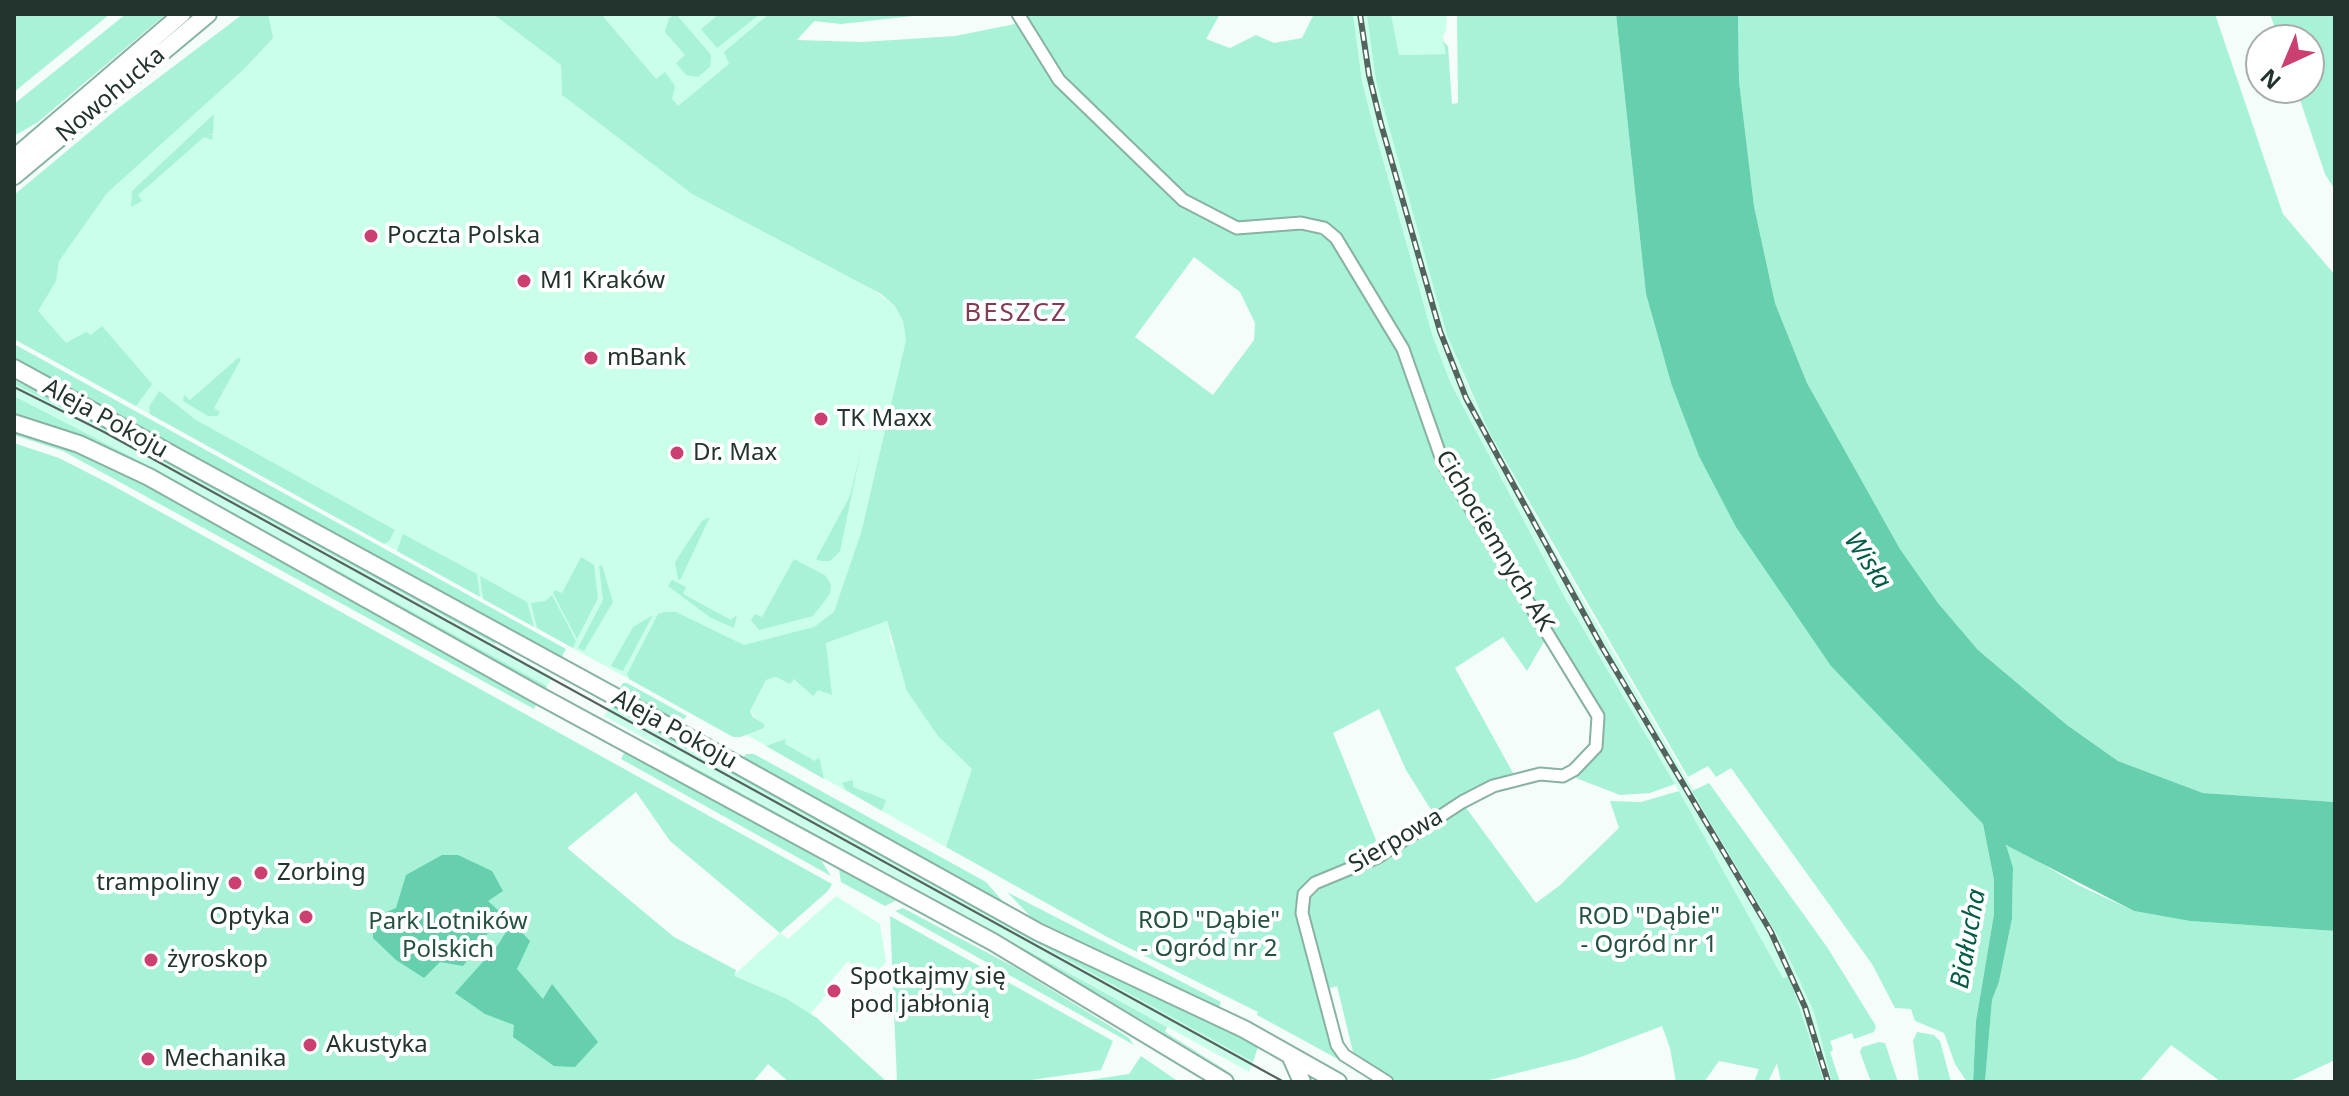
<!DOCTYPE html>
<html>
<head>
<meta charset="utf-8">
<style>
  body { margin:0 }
  #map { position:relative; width:2349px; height:1096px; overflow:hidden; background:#f5fdfa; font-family:"Noto Sans",sans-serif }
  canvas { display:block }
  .frame { position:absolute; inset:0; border:16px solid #23342e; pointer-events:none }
  .north { position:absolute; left:2245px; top:24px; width:80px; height:80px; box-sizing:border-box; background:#fff; border:2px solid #a7aeab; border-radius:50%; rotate:224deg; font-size:22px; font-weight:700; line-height:32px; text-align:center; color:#23342e }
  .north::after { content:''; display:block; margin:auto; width:28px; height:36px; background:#cb3f71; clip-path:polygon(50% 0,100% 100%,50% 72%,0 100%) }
</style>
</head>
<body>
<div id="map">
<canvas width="2349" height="1096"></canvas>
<div class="frame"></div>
<div class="north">N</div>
</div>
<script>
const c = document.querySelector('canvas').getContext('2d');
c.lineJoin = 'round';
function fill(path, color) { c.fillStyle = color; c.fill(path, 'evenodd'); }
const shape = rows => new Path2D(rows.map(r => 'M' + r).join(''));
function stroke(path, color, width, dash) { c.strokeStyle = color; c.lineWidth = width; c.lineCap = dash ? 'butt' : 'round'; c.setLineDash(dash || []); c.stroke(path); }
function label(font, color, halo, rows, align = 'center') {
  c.font = font + ' "Noto Sans",sans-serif'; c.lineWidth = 8; c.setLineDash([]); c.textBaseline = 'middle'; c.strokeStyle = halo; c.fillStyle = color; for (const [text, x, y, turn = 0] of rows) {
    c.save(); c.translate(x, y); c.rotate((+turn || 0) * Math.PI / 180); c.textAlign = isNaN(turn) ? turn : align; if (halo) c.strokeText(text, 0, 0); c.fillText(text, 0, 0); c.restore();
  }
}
fill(shape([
  [243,14,493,14,561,65,562,95,692,194,873,290,895,306,903,321,906,340,846,597,820,631,743,646,664,615,627,678,14,339,14,195,116,110],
  [571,14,822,14,683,152],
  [1353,14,1367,14,1376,81,1447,334,1465,379,1489,432,1566,570,1783,945,1814,1012,1832,1082,1824,1082,1789,976,1783,978,1675,784,1565,598,1451,384,1433,337,1375,132,1362,81],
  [1391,14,1447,14,1446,31,1443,35,1446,54,1399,55],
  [14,384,105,430,553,677,547,686,14,396],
  [887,620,891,643,938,736,973,769,946,847,747,735,764,728,750,711,766,680,776,677,790,684,793,679,831,695,826,643],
  [610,707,1253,1062,1249,1072,604,716],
  [836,896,880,924,886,962,870,980,848,961,824,989,827,994,810,1014,733,976,780,933,788,939]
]), '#caffea');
fill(shape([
  [14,14,110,14,14,92],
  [126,14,166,14,38,122,14,136,14,104],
  [243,14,268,14,273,38,243,70,107,193,59,261,56,281,38,311,66,343,86,332,91,335,102,326,152,384,136,406,14,339,14,195,116,110],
  [493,14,601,14,656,79,665,72,675,86,672,99,678,106,729,64,724,52,769,14,931,14,841,24,814,21,797,40,862,42,955,36,1020,23,1038,57,1174,200,1231,231,1307,229,1333,241,1403,362,1437,463,1546,638,1527,671,1503,637,1455,668,1513,773,1466,793,1433,813,1406,770,1379,709,1333,733,1380,850,1316,876,1305,884,1295,906,1328,1039,1336,1052,1380,1082,1257,1015,1258,1012,1109,938,946,847,972,769,938,736,907,691,887,621,826,643,832,695,818,690,813,696,794,679,790,684,776,677,766,680,750,711,753,717,764,724,764,728,741,737,733,737,629,679,627,674,658,614,664,612,676,612,744,645,814,627,834,612,861,533,906,340,903,321,895,306,881,294,692,194,562,95,561,65],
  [1194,257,1240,292,1255,323,1254,340,1213,395,1135,337],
  [676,14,711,55,710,67,698,77,686,75,676,63,685,55,665,32,669,18],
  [719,14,736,16,760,14,717,48,701,29],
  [1022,14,1220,14,1206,39,1230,48,1256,35,1274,43,1302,38,1314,14,1353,14,1362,81,1375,132,1433,337,1451,384,1565,598,1675,784,1650,793,1620,795,1576,778,1597,753,1602,742,1603,718,1599,707,1448,462,1418,373,1348,248,1299,219,1240,224,1180,195,1120,129,1061,77],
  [1391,14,1399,55,1446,54,1443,41,1448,46,1452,104,1458,103,1457,14,1616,14,1646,294,1671,383,1882,717,1983,824,1994,880,1994,914,1976,1021,1973,1082,1967,1082,1955,1064,1944,1033,1915,1021,1911,1009,1895,1008,1872,964,1731,768,1716,777,1708,766,1688,777,1489,432,1447,335,1376,81,1367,15],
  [1738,14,2215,14,2283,214,2335,275,2335,802,2203,793,2118,761,2067,725,1978,650,1938,603,1900,549,1807,383,1775,303,1754,206,1739,81],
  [2270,14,2335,14,2335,190,2325,174,2296,88,2309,88,2309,40,2279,40],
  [214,114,213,134,207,134,213,135,212,140,204,137,138,195,142,201,131,207,132,191],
  [14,344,566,649,560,660,83,400,14,357],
  [238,358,241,359,214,408,220,412,217,416,208,416,183,401,184,395,190,400],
  [14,380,69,406,496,641,495,644,105,430,14,384],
  [159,391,196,420,395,530,389,541,384,544,150,414,149,407],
  [14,396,143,463,547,686,546,689,88,439,14,413],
  [14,429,105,461,536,705,534,709,63,451,14,435],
  [14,443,59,458,110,484,832,884,828,891,780,933,670,841,636,792,567,848,674,937,736,970,734,976,785,998,817,1018,887,1082,789,1082,768,1064,753,1082,14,1082],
  [862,446,840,551,830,561,821,561,816,559,850,496],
  [710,517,680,580,678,579,675,562,702,521],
  [403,534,477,574,480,597,397,551],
  [581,557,594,565,598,598,577,639,553,593,555,590,562,593],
  [794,559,826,576,831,585,830,594,813,616,759,630,751,620,755,614,762,617],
  [602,565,613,602,584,651,578,648,603,600,599,566],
  [480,576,527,602,534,627,483,599],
  [672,580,686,587,683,594,731,620,737,615,734,628,711,618,668,586],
  [552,595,576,641,573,648,537,628,531,603,545,601],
  [653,615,623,671,611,666,633,627],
  [623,683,627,683,687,716,681,722,620,688],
  [612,703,1259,1044,1253,1062,610,707],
  [786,739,785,744,815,761,819,757,824,779,766,746],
  [662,749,1167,1027,1165,1032,1245,1082,1105,998,660,754],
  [625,751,699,787,821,860,831,876,621,759],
  [746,754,754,754,986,882,1007,906,742,759],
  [853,780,853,787,886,800,882,811,846,790,842,783],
  [1709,783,1827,947,1876,1026,1874,1032,1854,1039,1852,1033,1830,1041,1833,1050,1830,1052,1840,1082,1832,1082,1814,1012,1783,945,1692,791],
  [1679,791,1783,978,1789,976,1824,1082,1781,1082,1777,1063,1768,1082,1754,1082,1759,1069,1719,1061,1704,1082,1676,1082,1670,1048,1662,1026,1578,1058,1481,1082,1398,1082,1353,1052,1337,986,1327,989,1306,913,1309,895,1324,883,1383,859,1464,805,1536,903,1559,886,1619,828,1610,801,1641,802],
  [2009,844,2078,885,2134,911,2190,921,2335,931,2335,1060,2288,1082,2221,1082,2171,1045,2139,1082,1985,1082,1992,1000,1999,982,2012,919,2013,869,2005,849],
  [838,864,901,898,885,906,841,882],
  [1007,892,1221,1002,1219,1007,1032,918],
  [903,908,1018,969,1128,1037,1134,1045,895,911],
  [890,916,1113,1041,1101,1070,1017,1082,897,1082],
  [1917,1032,1934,1035,1940,1041,1951,1082,1919,1082,1913,1041],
  [1879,1042,1885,1043,1898,1082,1871,1082,1860,1052,1862,1047],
  [1141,1056,1179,1082,1075,1082,1129,1074]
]), '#a8f2d7');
fill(shape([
  [1616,14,1738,14,1739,81,1754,206,1775,303,1807,383,1900,549,1938,603,1978,650,2067,725,2118,761,2203,793,2335,802,2335,931,2190,921,2134,911,2006,845,2013,868,2012,919,1999,982,1992,1000,1985,1082,1973,1082,1976,1021,1994,914,1994,880,1983,824,1831,666,1736,527,1699,456,1671,383,1646,294],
  [442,855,458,855,492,871,503,891,488,901,502,914,463,966,440,962,424,978,396,960,373,938,373,926,377,916,396,908,406,875],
  [512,922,530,941,517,969,543,999,552,984,598,1042,575,1067,554,1066,513,1037,514,1025,485,1014,455,993,498,945]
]), '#66cfad');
const street = shape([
  [1018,14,1059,80,1183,200,1237,228,1301,223,1324,228,1336,238,1403,349,1443,463,1598,716,1596,747,1574,770,1563,776,1540,774,1493,786,1462,802,1378,857,1315,883,1304,894,1302,913,1337,1045,1344,1055,1387,1082]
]);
const secondary = shape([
  [14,158,182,14],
  [14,176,208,14],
  [14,368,623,701,1038,932,1244,1029,1338,1082],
  [14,423,79,444,149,477,538,695,993,942,1225,1082],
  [1290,1055,1302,1082]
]);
stroke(street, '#88b2a2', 15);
stroke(secondary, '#88b2a2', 20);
stroke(street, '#fff', 11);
stroke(secondary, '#fff', 16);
stroke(shape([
  [14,387,104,432,1284,1082]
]), '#54635e', 2);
const rail = shape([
  [1360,14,1369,75,1381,124,1440,331,1466,398,1602,647,1771,932,1805,1007,1828,1082]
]);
stroke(rail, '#54635e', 6);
stroke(rail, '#fff', 3, [9]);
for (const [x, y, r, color] of [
  [371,236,8,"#cb3f71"],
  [524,281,8,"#cb3f71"],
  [591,358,8,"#cb3f71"],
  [821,419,8,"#cb3f71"],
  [677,453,8,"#cb3f71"],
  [261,873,8,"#cb3f71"],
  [235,883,8,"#cb3f71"],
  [306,917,8,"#cb3f71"],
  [151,960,8,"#cb3f71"],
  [834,991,8,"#cb3f71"],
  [310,1045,8,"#cb3f71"],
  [148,1059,8,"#cb3f71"]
]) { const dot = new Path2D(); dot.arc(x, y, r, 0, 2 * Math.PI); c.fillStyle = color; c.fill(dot); stroke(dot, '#fff', 3); }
label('24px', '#23342e', '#fff', [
  ["Nowohucka",111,95,-40],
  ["Aleja Pokoju",105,419,29],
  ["Cichociemnych AK",1494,541,59],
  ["Aleja Pokoju",674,730,29],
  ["Sierpowa",1396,841,-30]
]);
label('24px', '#23342e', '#fff', [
  ["Poczta Polska",387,236],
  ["M1 Kraków",540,281],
  ["mBank",607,358],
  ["TK Maxx",837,419],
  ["Dr. Max",693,453],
  ["Zorbing",277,873],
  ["trampoliny",219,883,"right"],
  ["Optyka",290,917,"right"],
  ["żyroskop",167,960],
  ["Spotkajmy się",850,977],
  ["pod jabłonią",850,1005],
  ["Akustyka",326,1045],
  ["Mechanika",164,1059]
], 'left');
label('24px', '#255243', '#fff', [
  ["ROD \"Dąbie\"",1649,917],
  ["- Ogród nr 1",1649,945],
  ["ROD \"Dąbie\"",1209,921],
  ["- Ogród nr 2",1209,949],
  ["Park Lotników",448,922],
  ["Polskich",448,950]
]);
c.letterSpacing = '2px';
label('26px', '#823c51', '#fff', [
  ["BESZCZ",1016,314]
]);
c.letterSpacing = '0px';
label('italic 26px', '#005c46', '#fff', [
  ["Wisła",1867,561,56],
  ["Białucha",1969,939,-80]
]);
</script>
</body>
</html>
